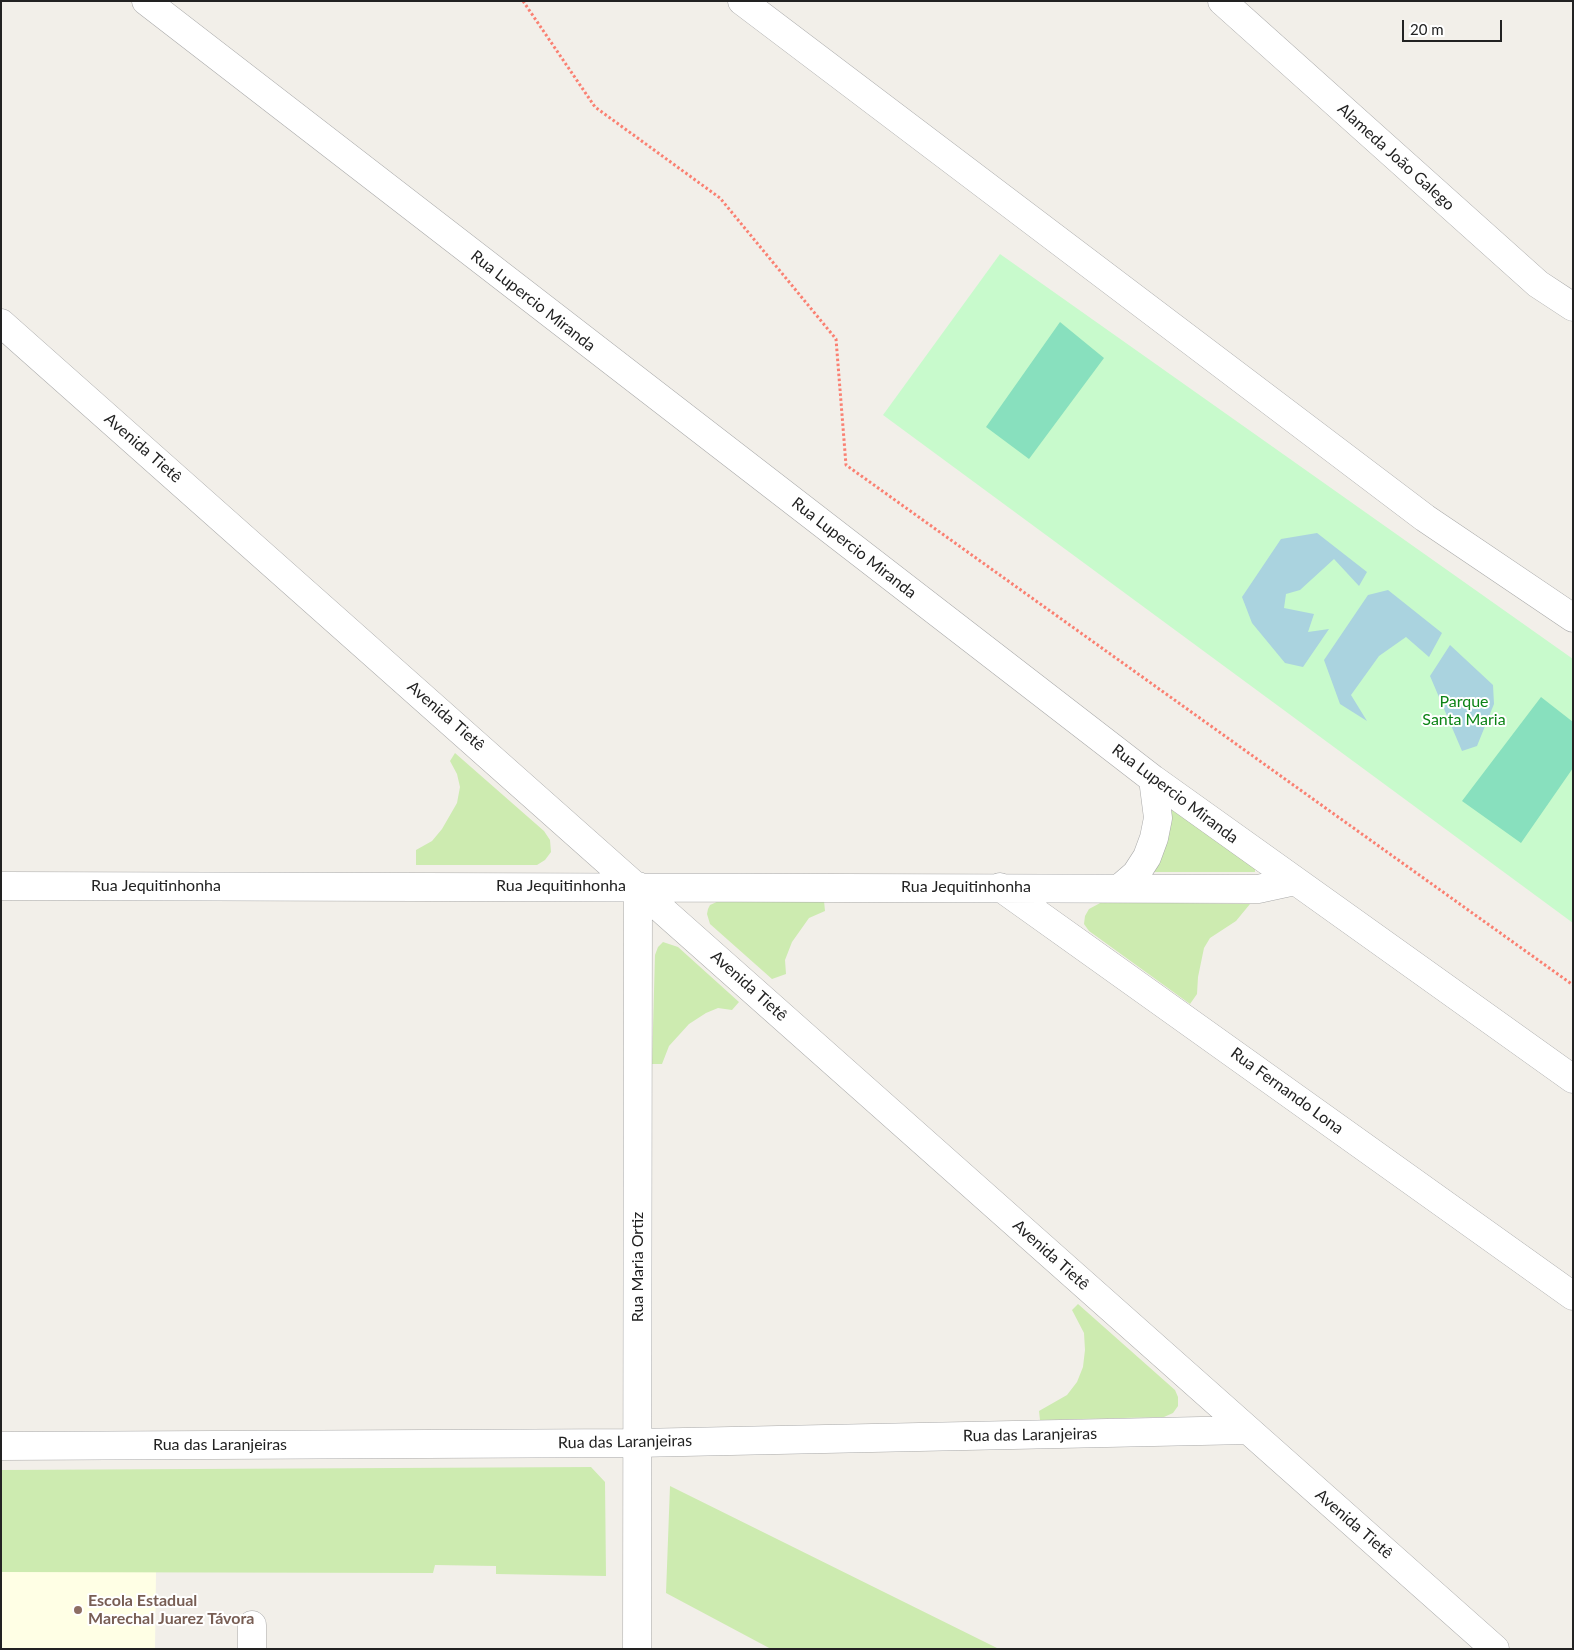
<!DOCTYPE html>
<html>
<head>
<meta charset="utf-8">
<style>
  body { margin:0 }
  #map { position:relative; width:1574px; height:1650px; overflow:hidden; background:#f2efe9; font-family:Lato,sans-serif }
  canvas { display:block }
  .frame { position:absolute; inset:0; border:2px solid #222; pointer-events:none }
  .scale { position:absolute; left:1402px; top:20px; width:100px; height:22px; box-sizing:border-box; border:2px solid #222; border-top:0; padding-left:6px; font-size:15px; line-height:18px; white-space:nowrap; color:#222; -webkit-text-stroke:4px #fff; paint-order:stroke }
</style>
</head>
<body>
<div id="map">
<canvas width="1574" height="1650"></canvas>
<div class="frame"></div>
<div class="scale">20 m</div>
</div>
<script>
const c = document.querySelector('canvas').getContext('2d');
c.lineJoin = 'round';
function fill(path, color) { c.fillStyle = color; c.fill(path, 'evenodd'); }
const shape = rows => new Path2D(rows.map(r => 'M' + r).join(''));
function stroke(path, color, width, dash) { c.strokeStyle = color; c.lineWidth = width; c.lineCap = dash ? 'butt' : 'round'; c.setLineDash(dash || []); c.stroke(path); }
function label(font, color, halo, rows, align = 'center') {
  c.font = font + ' Lato,sans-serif'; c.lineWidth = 4; c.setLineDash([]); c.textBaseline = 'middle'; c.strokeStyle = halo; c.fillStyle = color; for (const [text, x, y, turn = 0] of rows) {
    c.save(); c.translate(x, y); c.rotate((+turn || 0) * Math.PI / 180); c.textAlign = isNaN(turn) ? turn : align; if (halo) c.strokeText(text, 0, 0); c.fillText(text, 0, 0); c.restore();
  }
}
fill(shape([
  [1,1572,156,1572,155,1649,1,1649]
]), '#ffffe5');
fill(shape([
  [455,753,544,831,550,840,551,852,545,860,537,865,416,865,416,850,432,841,442,829,457,803,460,787,457,774,450,761],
  [1170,807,1255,866,1255,872,1153,872],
  [721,900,824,901,825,911,809,918,792,942,785,960,786,974,772,979,710,924,707,914,708,909,710,905],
  [1102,902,1250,904,1236,921,1210,938,1204,948,1198,977,1197,994,1190,1004,1089,931,1084,924,1085,916,1089,909],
  [663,942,678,947,739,1002,732,1010,718,1008,706,1013,689,1024,669,1046,662,1064,652,1064,655,955,658,947],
  [1078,1304,1175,1390,1178,1397,1178,1406,1173,1413,1164,1417,1040,1420,1039,1411,1067,1395,1077,1382,1083,1367,1085,1350,1084,1333,1072,1310],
  [591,1467,605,1482,606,1576,496,1574,496,1566,435,1565,433,1573,1,1572,1,1470],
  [670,1486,999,1649,771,1649,666,1593]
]), '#cdebb0');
fill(shape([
  [1000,254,1573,659,1573,923,883,415]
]), '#c8facc');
fill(shape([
  [1060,322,1104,358,1029,459,986,427],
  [1541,697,1573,722,1573,768,1521,843,1462,801]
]), '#88e0be');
fill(shape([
  [1317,533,1367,572,1359,586,1334,559,1300,590,1286,594,1284,608,1314,614,1308,632,1329,629,1303,667,1285,663,1252,623,1242,597,1281,539],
  [1388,590,1442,633,1429,657,1406,637,1379,656,1351,695,1367,721,1340,704,1324,660,1368,595],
  [1450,645,1493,685,1494,704,1477,746,1462,751,1430,676]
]), '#aad3df');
const minor = shape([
  [146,1,1153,779,1573,1079],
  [742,1,1425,518,1573,618],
  [1222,1,1538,284,1573,307],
  [1,323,1495,1649],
  [1,886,1258,889,1295,881],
  [1000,887,1573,1296],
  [1121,887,1136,874,1147,857,1154,838,1158,818,1153,779],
  [1,1446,637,1443,1248,1430],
  [252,1625,252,1649],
  [637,1649,638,886]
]);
stroke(minor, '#a9a9a9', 29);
stroke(shape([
  [523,1,595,107,720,198,836,339,846,465,1573,985]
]), '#fa8072', 3, [2.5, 2.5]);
stroke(minor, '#fff', 28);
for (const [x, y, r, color] of [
  [78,1610,5,"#8d6e63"]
]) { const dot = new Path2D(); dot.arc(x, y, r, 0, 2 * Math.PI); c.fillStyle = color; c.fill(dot); stroke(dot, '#fff', 2); }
label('16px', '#222', '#fff', [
  ["Alameda João Galego",1396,157,42],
  ["Rua Lupercio Miranda",533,301,38],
  ["Avenida Tietê",143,448,41],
  ["Rua Lupercio Miranda",854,548,38],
  ["Avenida Tietê",446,716,41],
  ["Rua Lupercio Miranda",1175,794,37],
  ["Rua Jequitinhonha",156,886],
  ["Rua Jequitinhonha",561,886],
  ["Rua Jequitinhonha",966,887],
  ["Avenida Tietê",749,986,42],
  ["Rua Fernando Lona",1287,1091,36],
  ["Avenida Tietê",1051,1255,42],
  ["Rua Maria Ortiz",638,1267,-90],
  ["Rua das Laranjeiras",1030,1435,-1],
  ["Rua das Laranjeiras",625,1442,-1],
  ["Rua das Laranjeiras",220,1445],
  ["Avenida Tietê",1354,1524,41]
]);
label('16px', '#0c8416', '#fff', [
  ["Parque",1464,702],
  ["Santa Maria",1464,720]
]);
label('bold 16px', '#785e54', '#fff', [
  ["Escola Estadual",88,1601],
  ["Marechal Juarez Távora",88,1619]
], 'left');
</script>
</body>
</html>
